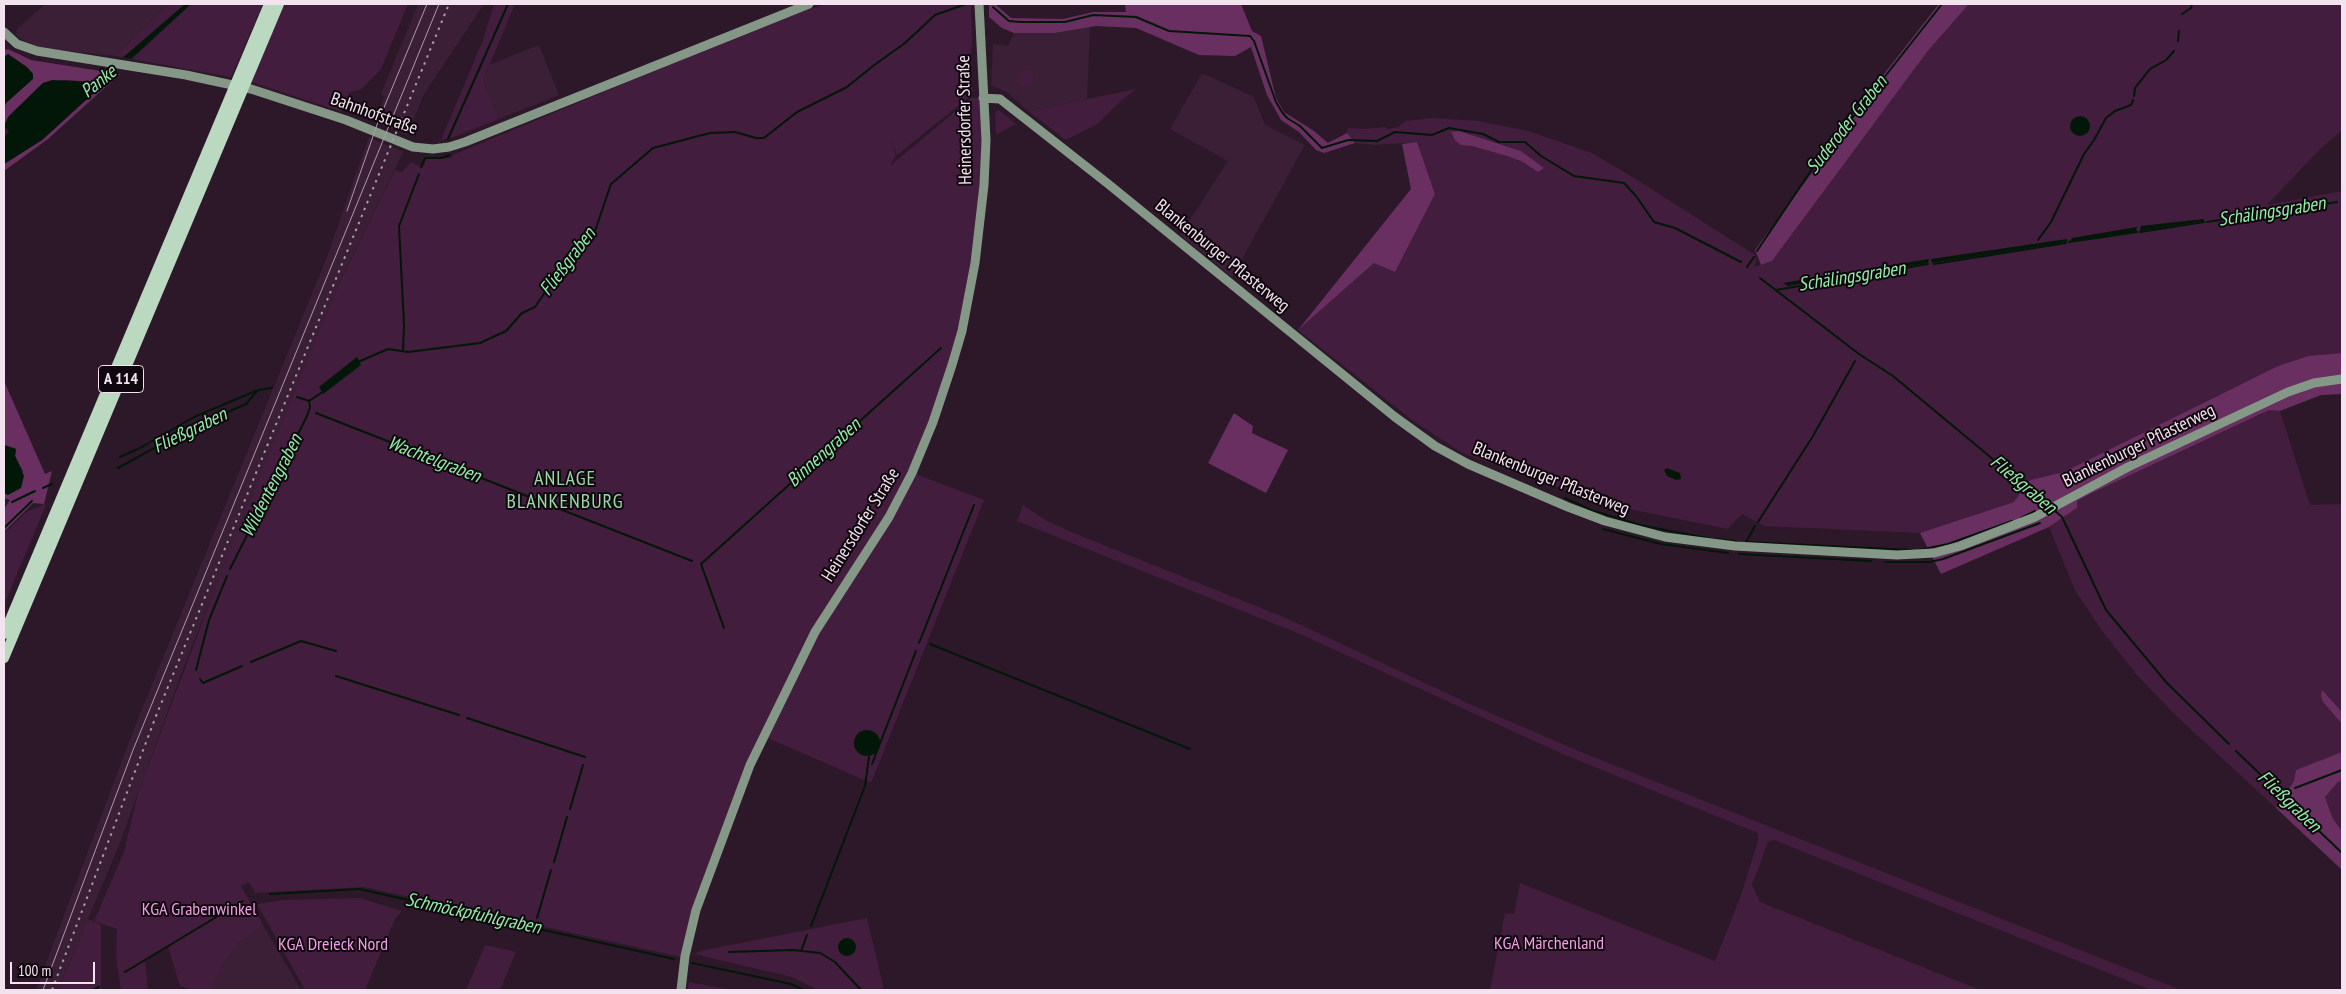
<!DOCTYPE html>
<html>
<head>
<meta charset="utf-8">
<style>
  body { margin:0 }
  #map { position:relative; width:2346px; height:994px; overflow:hidden; background:#2d182a; font-family:"PT Sans Narrow",sans-serif }
  canvas { display:block }
  .frame { position:absolute; inset:0; border:5px solid #f2e3ef; pointer-events:none }
  .scale { position:absolute; left:10px; top:962px; width:85px; height:22px; box-sizing:border-box; border:2px solid #f2e3ef; border-top:0; padding-left:6px; font-size:15px; line-height:18px; white-space:nowrap; color:#f2e3ef; -webkit-text-stroke:4px #10070e; paint-order:stroke }
</style>
</head>
<body>
<div id="map">
<canvas width="2346" height="994"></canvas>
<div class="frame"></div>
<div class="scale">100 m</div>
</div>
<script>
const c = document.querySelector('canvas').getContext('2d');
c.lineJoin = 'round';
function fill(path, color) { c.fillStyle = color; c.fill(path, 'evenodd'); }
const shape = rows => new Path2D(rows.map(r => 'M' + r).join(''));
function stroke(path, color, width, dash) { c.strokeStyle = color; c.lineWidth = width; c.lineCap = dash ? 'butt' : 'round'; c.setLineDash(dash || []); c.stroke(path); }
function label(font, color, halo, rows, align = 'center') {
  c.font = font + ' "PT Sans Narrow",sans-serif'; c.lineWidth = 4; c.setLineDash([]); c.textBaseline = 'middle'; c.strokeStyle = halo; c.fillStyle = color; for (const [text, x, y, turn = 0] of rows) {
    c.save(); c.translate(x, y); c.rotate((+turn || 0) * Math.PI / 180); c.textAlign = isNaN(turn) ? turn : align; if (halo) c.strokeText(text, 0, 0); c.fillText(text, 0, 0); c.restore();
  }
}
fill(shape([
  [45,4,169,4,115,56,41,48,19,38,16,34,17,29],
  [418,4,484,4,424,94,407,135,375,121,385,96,381,94],
  [1090,27,1087,99,1028,111,1008,93,991,85,993,44,1008,46,1014,33,1055,33],
  [539,45,559,95,499,119,483,80,489,65],
  [1202,73,1254,97,1265,125,1305,145,1232,277,1180,235,1228,161,1170,129],
  [369,137,403,152,335,292,184,666,120,843,58,990,36,990,133,731,327,257],
  [263,925,301,990,211,990,224,963,238,944]
]), '#3a1f36');
fill(shape([
  [169,4,185,4,129,54,123,57,115,56],
  [191,4,263,4,231,77,132,59],
  [283,4,408,4,381,69,362,89,350,92,342,112,252,82],
  [494,4,515,4,483,80,499,119,454,137,441,140,483,40],
  [827,4,971,4,972,42,969,62,973,94,897,155,890,138,896,155,890,166,971,98,983,98,986,140,969,297,913,473,984,500,871,783,763,736,681,957,364,887,255,893,249,882,241,886,263,925,238,944,224,963,211,990,193,990,180,986,168,947,145,961,148,990,121,990,116,957,117,929,94,921,124,852,138,793,224,565,335,292,395,170,402,172,411,162,423,168,426,159,450,158,455,154,726,41,796,13],
  [1969,4,2342,4,2342,130,2318,151,2267,205,2342,191,2342,353,2308,356,2278,366,2064,472,2030,480,2014,502,1920,533,1764,526,1742,514,1728,529,1609,505,1462,453,1411,419,1298,330,1375,262,1395,272,1435,194,1417,142,1374,145,1355,143,1347,133,1348,128,1365,129,1384,127,1389,129,1398,127,1406,121,1432,118,1478,121,1528,131,1592,153,1631,176,1755,255,1756,262,1754,267,1772,261,1927,52],
  [1459,131,1521,151,1543,168,1538,171,1523,162,1507,156],
  [1022,70,1033,71,1034,85,1019,87,1018,76],
  [1137,89,1124,98,1097,124,1066,140,1028,111],
  [999,110,1016,124,996,135,995,112],
  [2269,410,2280,411,2310,505,2342,504,2342,712,2322,691,2323,702,2342,724,2342,752,2294,781,2276,808,2172,712,2137,675,2103,632,2075,590,2049,527,2077,508,2077,501,2090,494],
  [44,504,46,505,4,605,4,534,25,513],
  [1023,505,1045,520,1076,534,1286,618,1474,706,1581,752,2181,990,2151,990,1774,840,1768,842,1752,885,1760,902,1980,990,1490,990,1505,913,1514,914,1520,883,1715,961,1741,895,1758,841,1758,833,1565,755,1300,634,1017,521],
  [2342,781,2342,831,2333,819,2325,797,2338,782],
  [359,898,402,911,395,919,365,990,305,990,257,904,284,900],
  [867,918,884,990,818,990,792,977,694,954,700,951],
  [88,919,101,925,101,990,58,990],
  [485,945,516,952,500,990,466,990],
  [689,982,732,990,688,990]
]), '#421d3d');
fill(shape([
  [989,4,995,4,1011,18,1063,19,1093,12,1126,12,1125,4,1241,4,1252,31,1261,36,1276,98,1284,112,1314,131,1328,143,1347,133,1355,143,1324,153,1316,150,1299,132,1281,120,1267,95,1251,47,1235,56,1199,55,1136,28,1096,26,1055,33,1014,33,1002,28,989,17],
  [1939,4,1969,4,1927,52,1772,261,1761,265,1755,250,1828,151,1832,154,1835,149,1829,144],
  [8,49,31,60,107,72,95,82,65,80,43,83,9,116,4,125,9,54,4,57,4,50],
  [116,73,120,74,48,139,4,171,4,164,42,140],
  [1459,131,1521,151,1544,168,1538,172,1523,162,1507,156,1472,146,1461,145,1455,140,1451,132],
  [1417,142,1435,194,1395,272,1374,263,1298,330,1411,189,1402,144],
  [2342,353,2342,394,2321,395,2280,411,2269,410,2090,494,2077,501,2077,508,2049,527,1941,574,1920,533,2014,502,2030,480,2064,472,2278,366,2308,356],
  [4,381,45,474,52,471,44,504,33,503,4,532,4,509,10,500,4,498,4,493,8,495,23,471,15,456,16,449,4,445],
  [1234,413,1253,426,1252,433,1288,450,1266,493,1208,463],
  [2322,690,2342,712,2342,724,2323,702,2321,696],
  [2342,752,2342,781,2338,782,2325,797,2333,819,2342,831,2342,870,2276,808,2294,781,2296,770]
]), '#692f61');
fill(shape([
  [185,4,191,4,42,140,4,164,4,137,9,132,7,128,4,129,4,125,9,116,43,83,52,80,91,82,97,80],
  [8,54,27,67,33,74,33,79,4,105,4,57],
  '2070 126a10 10 0 1 1 20 0a10 10 0 1 1-20 0Z',
  [2204,219,2204,221,2140,231,2141,226],
  [2137,227,2136,232,2070,242,2072,238],
  [2067,239,2067,242,1932,263,1931,259],
  [1929,259,1928,263,1788,286,1783,283],
  [357,357,361,365,323,394,319,387],
  [4,445,16,449,15,456,24,476,21,488,8,495,4,493],
  [1667,468,1680,473,1681,479,1676,480,1667,476,1664,470],
  '854 743a13 13 0 1 1 26 0a13 13 0 1 1-26 0Z',
  '838 947a9 9 0 1 1 18 0a9 9 0 1 1-18 0Z'
]), '#021707');
fill(shape([
  [120,57,135,59,119,74,104,72]
]), '#2d182a');
stroke(shape([
  [993,7,1009,21,1020,22,1065,22,1093,15,1136,17,1169,31,1250,36,1254,41,1276,102,1282,112,1287,118,1300,126,1322,148,1348,140,1377,141,1395,132,1432,135,1449,128,1483,134,1499,142,1525,142,1541,156,1574,176,1624,183,1636,196,1654,222,1675,228,1741,262],
  [2182,14,2191,8,2192,4],
  [2178,41,2179,31],
  [2134,96,2135,88,2150,69,2166,60,2174,51],
  [448,139,508,4],
  [421,167,425,158,441,158,450,155],
  [2207,222,2337,202],
  [2140,232,2204,222],
  [2038,240,2051,222,2084,154,2094,140,2106,118,2115,111,2131,105,2133,100],
  [2069,242,2137,232],
  [1757,251,1812,169,1942,4],
  [1934,264,2066,243],
  [1747,267,1754,257],
  [1760,278,1859,354,1893,376,2048,505],
  [1776,290,1928,264],
  [403,351,404,325,399,226,419,174],
  [358,362,388,349,408,352,480,343,506,331,522,313,535,307,565,262,585,245,595,231,611,184,653,148,710,133,735,132,756,138,764,138,797,112,847,87,873,66,905,43,935,15,966,4],
  [297,397,309,401,324,391],
  [316,413,692,561],
  [120,457,140,448,194,417,258,390,272,388],
  [118,468,185,431,246,404,258,390],
  [43,488,52,484],
  [1565,498,1591,510,1640,525,1712,539,1735,541],
  [12,502,35,491],
  [2054,510,2062,517,2106,610,2166,682,2229,744],
  [2021,518,2035,511],
  [1758,522,1813,436,1855,361],
  [1755,526,1746,542,1912,550],
  [4,528,32,501],
  [1603,529,1661,544,1728,553],
  [1919,550,1948,544,2012,521],
  [1739,554,1871,561],
  [1885,562,1930,562,1943,559,2040,523],
  [230,569,307,416,310,407,309,401],
  [724,628,701,564,941,348],
  [919,643,974,505],
  [930,644,1190,749],
  [251,662,301,641,336,651],
  [196,670,209,620,227,576],
  [336,676,459,715],
  [200,679,203,683,242,666],
  [467,718,585,757],
  [2236,751,2342,853],
  [872,764,916,651],
  [2295,788,2342,770],
  [570,809,583,765],
  [554,862,567,817],
  [270,894,359,889,674,959],
  [537,918,551,870],
  [811,926,865,786,869,757],
  [801,951,807,935],
  [729,952,793,950,820,953,835,962,861,990],
  [692,963,791,984,803,990],
  [125,972,243,901],
  [93,990,99,987]
]), '#021707', 2);
stroke(shape([
  [4,32,17,44,37,51,186,75,251,89,346,120,413,147,433,149,449,147,465,142,809,4],
  [983,98,1000,99,1107,183,1395,417,1435,446,1468,464,1568,507,1605,521,1665,537,1735,546,1897,555,1934,553,1960,546,2035,517,2128,467,2288,392,2314,383,2342,379],
  [681,990,685,956,696,910,750,765,815,632,889,517,912,473,933,422,952,365,962,331,975,263,984,185,986,140,979,4]
]), '#859888', 9);
stroke(shape([
  [4,634,269,4],
  [4,658,279,4]
]), '#bbd8c0', 10);
stroke(shape([
  [347,211,378,122,427,4],
  [43,990,133,750,439,4]
]), '#ac9ba9', 1);
stroke(shape([
  [52,990,156,716,449,4]
]), '#ac9ba9', 2, [2.5, 5]);
for (const [x, y, w] of [
  [121,379,45]
]) { const box = new Path2D(); box.roundRect(x - w / 2, y - 13.5, w, 27, 4); c.fillStyle = '#10070e'; c.fill(box); stroke(box, '#f2e3ef', 1); }
label('bold 16px', '#f2e3ef', null, [
  ["A 114",121,379]
]);
label('18px', '#f2e3ef', '#10070e', [
  ["Bahnhofstraße",374,114,20],
  ["Heinersdorfer Straße",965,120,-91],
  ["Blankenburger Pflasterweg",1222,256,39],
  ["Blankenburger Pflasterweg",2139,446,-26],
  ["Blankenburger Pflasterweg",1551,479,22],
  ["Heinersdorfer Straße",861,525,-58]
]);
label('18px', '#f49ee6', '#10070e', [
  ["KGA Grabenwinkel",199,910],
  ["KGA Märchenland",1549,944],
  ["KGA Dreieck Nord",333,945]
]);
label('italic 19px', '#8fefa6', '#10070e', [
  ["Panke",99,82,-39],
  ["Suderoder Graben",1847,125,-52],
  ["Schälingsgraben",2272,212,-9],
  ["Fließgraben",568,262,-53],
  ["Schälingsgraben",1852,277,-9],
  ["Fließgraben",190,431,-26],
  ["Binnengraben",824,453,-42],
  ["Wachtelgraben",434,460,21],
  ["Fließgraben",2023,485,40],
  ["Wildentengraben",272,486,-63],
  ["Fließgraben",2289,802,44],
  ["Schmöckpfuhlgraben",473,914,12]
]);
c.letterSpacing = '1px';
label('20px', '#97daa5', '#10070e', [
  ["ANLAGE",565,479],
  ["BLANKENBURG",565,502]
]);
c.letterSpacing = '0px';
</script>
</body>
</html>
